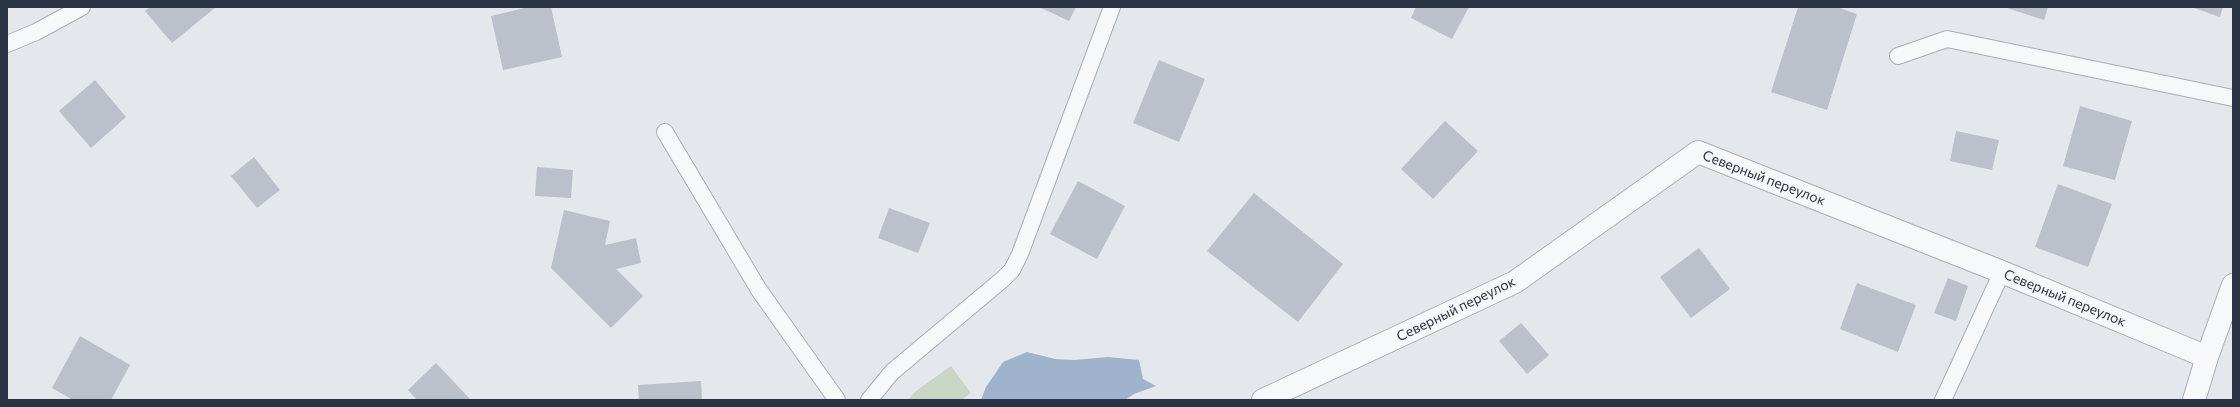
<!DOCTYPE html>
<html>
<head>
<meta charset="utf-8">
<style>
  body { margin:0 }
  #map { position:relative; width:2240px; height:407px; overflow:hidden; background:#e4e7ec; font-family:Commissioner,sans-serif }
  canvas { display:block }
  .frame { position:absolute; inset:0; border:8px solid #2b3445; pointer-events:none }
</style>
</head>
<body>
<div id="map">
<canvas width="2240" height="407"></canvas>
<div class="frame"></div>
</div>
<script>
const c = document.querySelector('canvas').getContext('2d');
c.lineJoin = 'round';
function fill(path, color) { c.fillStyle = color; c.fill(path, 'evenodd'); }
const shape = rows => new Path2D(rows.map(r => 'M' + r).join(''));
function stroke(path, color, width, dash) { c.strokeStyle = color; c.lineWidth = width; c.lineCap = dash ? 'butt' : 'round'; c.setLineDash(dash || []); c.stroke(path); }
function label(font, color, halo, rows, align = 'center') {
  c.font = font + ' Commissioner,sans-serif'; c.lineWidth = 3; c.setLineDash([]); c.textBaseline = 'middle'; c.strokeStyle = halo; c.fillStyle = color; for (const [text, x, y, turn = 0] of rows) {
    c.save(); c.translate(x, y); c.rotate((+turn || 0) * Math.PI / 180); c.textAlign = isNaN(turn) ? turn : align; if (halo) c.strokeText(text, 0, 0); c.fillText(text, 0, 0); c.restore();
  }
}
fill(shape([
  [951,366,971,393,961,400,908,400,916,391]
]), '#c9d6c5');
fill(shape([
  [1027,352,1055,359,1074,360,1108,357,1139,360,1143,379,1156,386,1134,394,1125,400,981,400,986,387,1003,362]
]), '#9fb4cc');
fill(shape([
  [150,7,216,7,172,43,145,11],
  [529,7,551,7,562,57,503,70,491,16],
  [1039,7,1076,7,1069,21],
  [1416,7,1469,7,1452,39,1411,18],
  [1798,7,1837,7,1857,14,1827,110,1771,92],
  [2004,7,2048,7,2044,20],
  [2191,7,2223,7,2220,17],
  [1159,60,1205,79,1179,142,1133,123],
  [95,80,126,117,91,148,59,111],
  [2080,106,2132,121,2115,180,2063,166],
  [1445,121,1478,151,1433,199,1401,169],
  [1956,131,1999,140,1992,170,1950,161],
  [254,157,280,190,257,208,231,176],
  [537,167,573,170,571,198,535,196],
  [1078,181,1125,206,1097,259,1050,234],
  [2058,184,2112,204,2088,267,2035,247],
  [1254,193,1343,264,1298,322,1207,251],
  [889,208,930,223,918,253,878,238],
  [564,210,610,221,605,245,636,238,641,263,616,269,643,296,611,328,551,268],
  [1699,248,1730,289,1691,318,1660,277],
  [1948,278,1968,286,1956,321,1934,313],
  [1857,283,1916,305,1898,352,1840,329],
  [1521,323,1549,355,1527,374,1499,341],
  [80,336,130,365,111,400,73,400,52,388],
  [436,363,471,400,417,400,408,390],
  [701,381,702,400,639,400,638,385]
]), '#bbc0ca');
const lane = shape([
  [7,44,36,32,82,7],
  [1898,56,1947,39,2233,98],
  [665,132,759,290,837,400],
  [869,400,892,372,1003,279,1012,270,1020,254,1112,7],
  [1943,400,2002,272]
]);
const street = shape([
  [1263,400,1515,282,1698,152,2002,272,2207,357],
  [2194,400,2207,357,2233,285]
]);
stroke(lane, '#a9aeb7', 18);
stroke(street, '#a9aeb7', 24);
stroke(lane, '#f7f8fa', 16);
stroke(street, '#f7f8fa', 22);
label('14px', '#2b3445', '#f4f6f9', [
  ["Северный переулок",1764,178,21],
  ["Северный переулок",2065,298,22],
  ["Северный переулок",1456,309,-26]
]);
</script>
</body>
</html>
